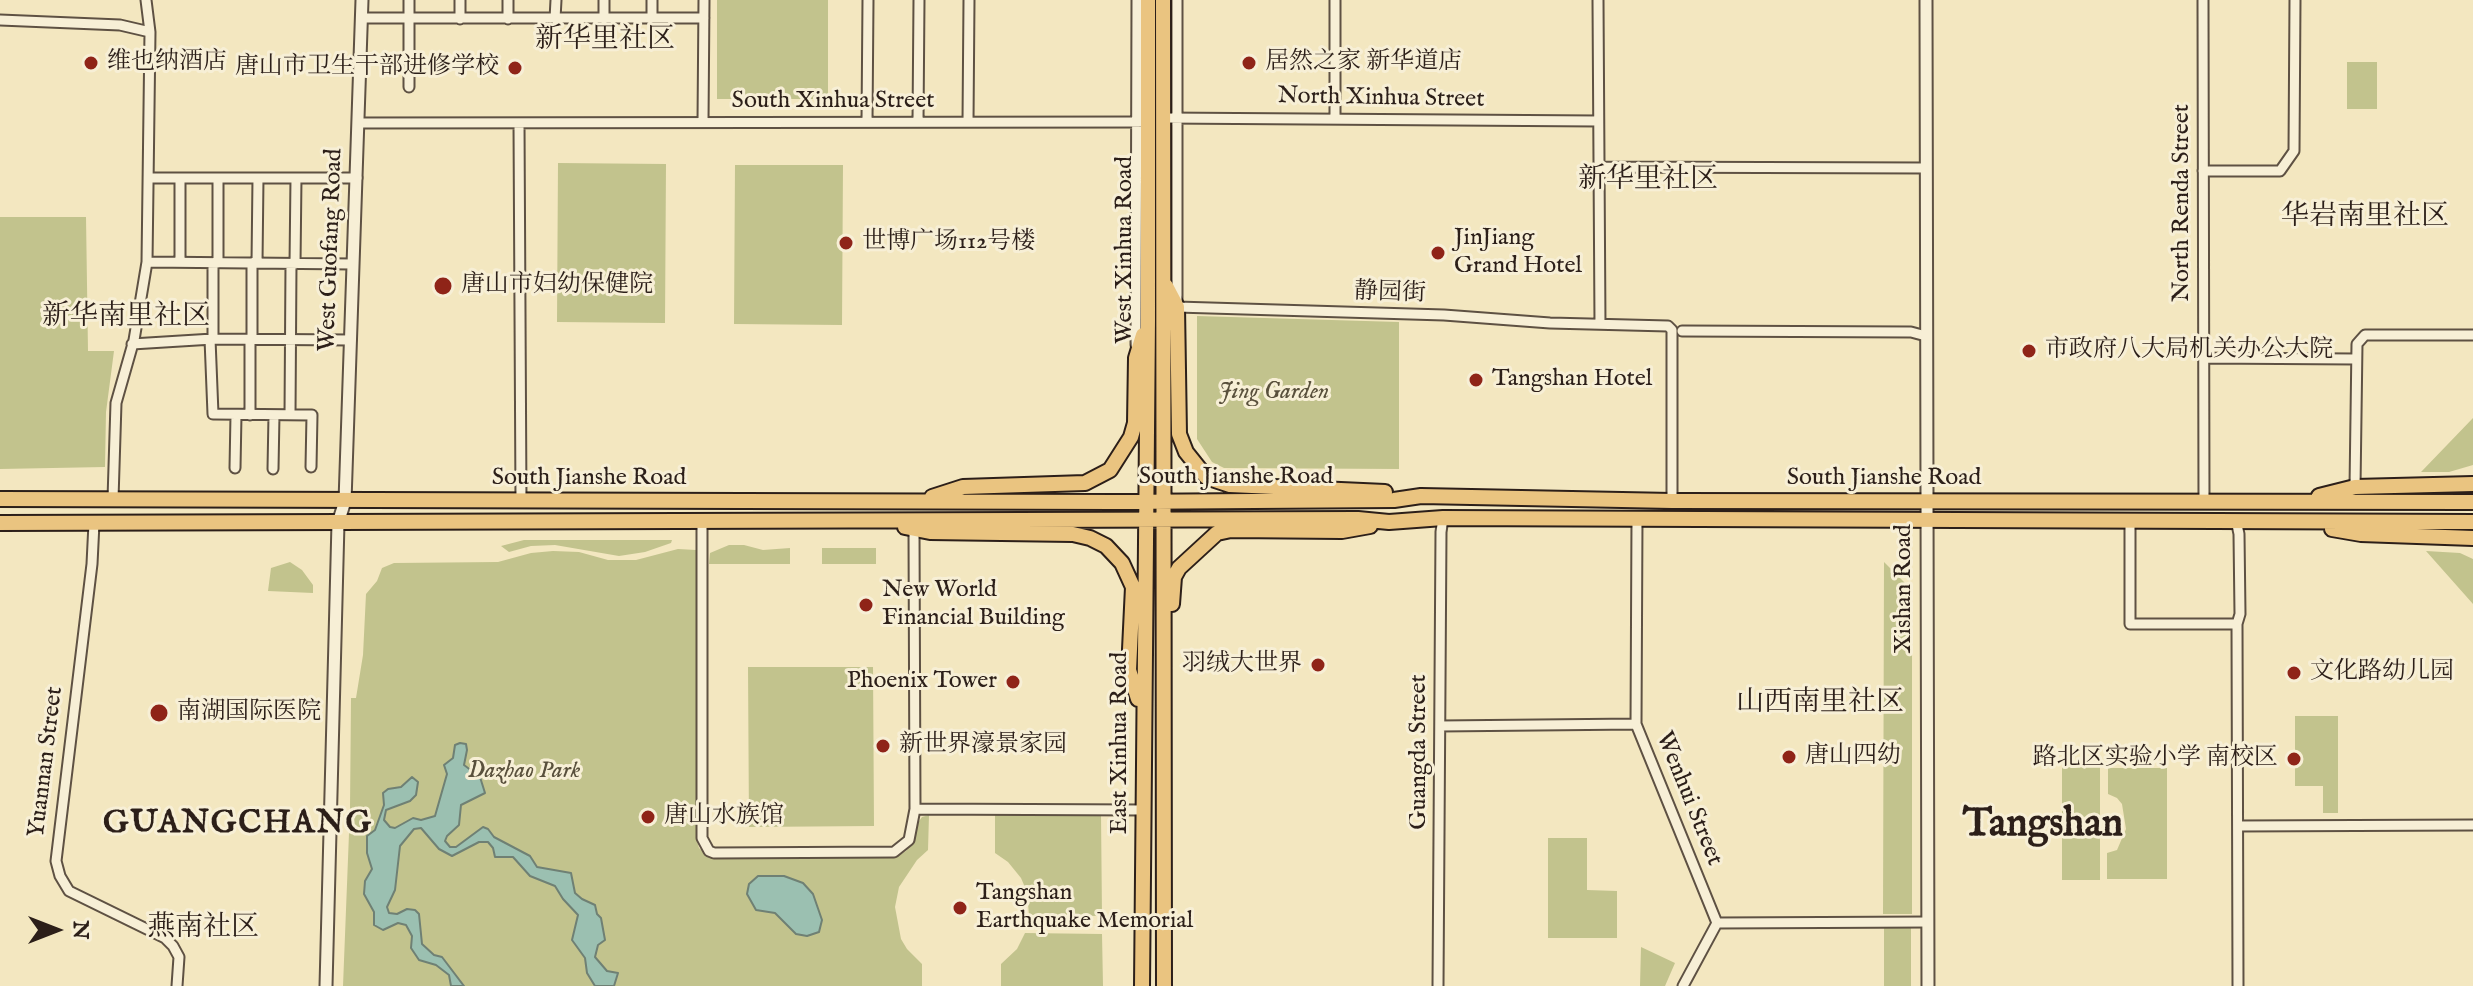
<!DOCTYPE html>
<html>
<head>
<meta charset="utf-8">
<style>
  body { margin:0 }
  #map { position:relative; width:2473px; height:986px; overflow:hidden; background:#f3e7c0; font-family:"IM FELL English",serif }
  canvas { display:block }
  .north { position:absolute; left:16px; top:890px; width:80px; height:80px; -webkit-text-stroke:6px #f7efd6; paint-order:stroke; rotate:90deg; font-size:22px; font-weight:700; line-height:32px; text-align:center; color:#2c1f19 }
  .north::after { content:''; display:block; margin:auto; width:28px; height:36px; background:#2c1f19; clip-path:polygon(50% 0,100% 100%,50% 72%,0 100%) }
</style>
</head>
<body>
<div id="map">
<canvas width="2473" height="986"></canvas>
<div class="north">N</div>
</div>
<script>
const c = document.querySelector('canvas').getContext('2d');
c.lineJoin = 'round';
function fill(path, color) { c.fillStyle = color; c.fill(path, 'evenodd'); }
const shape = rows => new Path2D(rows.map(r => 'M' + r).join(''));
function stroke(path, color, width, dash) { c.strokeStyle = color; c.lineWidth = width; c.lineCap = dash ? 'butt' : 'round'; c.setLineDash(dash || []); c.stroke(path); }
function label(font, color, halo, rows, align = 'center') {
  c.font = font + ' "IM FELL English","Noto Serif SC",serif'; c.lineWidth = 6; c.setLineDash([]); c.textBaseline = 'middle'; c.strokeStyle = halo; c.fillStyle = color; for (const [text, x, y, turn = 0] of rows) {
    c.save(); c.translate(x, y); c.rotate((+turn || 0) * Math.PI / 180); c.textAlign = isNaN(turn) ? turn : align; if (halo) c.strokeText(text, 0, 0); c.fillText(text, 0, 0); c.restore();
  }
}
fill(shape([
  [717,0,828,0,828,99,717,99],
  [2347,62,2377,62,2377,109,2347,109],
  [558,163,666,164,665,323,557,322],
  [735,165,843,165,842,325,734,324],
  [0,217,86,217,88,351,114,351,106,412,105,467,0,469],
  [1197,316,1399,322,1399,469,1224,468,1212,462,1197,439],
  [2473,418,2473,465,2449,472,2421,472],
  [524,540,672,540,671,543,645,552,619,556,555,545,531,546,509,552,501,546],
  [729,545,744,545,763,550,790,548,790,564,709,564,710,553],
  [822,548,876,548,876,564,822,564],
  [678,549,696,550,697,841,699,848,710,857,895,858,906,851,914,841,917,824,922,817,929,815,928,850,917,860,899,887,895,907,901,939,907,949,922,964,922,986,343,986,350,808,351,698,356,698,363,655,366,594,377,581,382,568,394,563,498,562,531,553,553,551,579,552,608,560,636,560],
  [2426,551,2460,553,2473,559,2473,604],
  [290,562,302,570,313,585,313,593,268,591,271,568],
  [1884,562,1907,585,1907,624,1912,625,1912,914,1883,914],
  [748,667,873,667,874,826,749,827],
  [2295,716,2338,716,2338,813,2323,813,2323,786,2295,786],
  [2062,767,2100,767,2100,880,2062,880],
  [2108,768,2167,768,2167,879,2107,879,2107,853,2117,850,2126,829,2122,804,2117,798,2108,794],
  [995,814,1101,814,1102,916,1029,915,1027,892,1021,878,1008,862,995,853],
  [1548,838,1587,838,1587,890,1617,891,1617,938,1548,938],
  [1884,928,1911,928,1911,986,1884,986],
  [1025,933,1102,934,1103,986,1001,986,1001,964,1017,949],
  [1641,947,1675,963,1665,986,1640,986]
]), '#c2c38d');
const water = shape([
  [460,743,466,744,467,750,464,765,480,777,485,793,461,805,459,825,447,836,445,841,450,847,456,847,483,827,488,829,494,837,530,856,537,867,571,873,575,893,582,899,595,905,597,914,601,918,605,940,598,945,595,957,607,971,618,973,614,986,595,986,587,973,585,958,572,940,578,915,563,899,555,886,530,876,513,857,495,857,493,848,488,842,479,842,452,856,439,849,421,828,414,829,400,846,395,890,387,907,389,913,397,914,407,909,415,910,419,914,422,944,434,955,442,957,464,986,451,986,449,975,436,965,419,960,411,948,412,936,406,925,398,923,383,930,374,925,374,912,364,894,365,881,372,869,367,853,367,836,375,830,384,805,383,793,388,789,401,787,412,777,418,782,416,795,410,801,386,810,384,820,390,827,395,828,413,818,421,820,435,816,447,774,444,765,453,758,455,745,460,743],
  [758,876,784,876,803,883,813,894,822,920,819,932,807,936,796,934,775,913,756,910,747,894,749,884,758,876]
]);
fill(water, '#9bc0b1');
stroke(water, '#6f8074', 2);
const minor = shape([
  [409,0,409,87],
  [1177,0,1177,307,1444,315,1550,323,1668,326,1672,330,1672,501],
  [1598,0,1600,324],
  [2203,0,2204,502],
  [362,18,704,18],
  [652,18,652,0],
  [460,19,460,0],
  [508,19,508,0],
  [555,19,556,0],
  [604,19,604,0],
  [0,20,120,25,150,32],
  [1164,118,1598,121],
  [1335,118,1335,0],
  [703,122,704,0],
  [867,122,868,0],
  [918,122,919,0],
  [968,122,969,0],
  [358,123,1148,122],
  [519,123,521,501],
  [1599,167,1926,168],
  [2203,171,2280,171,2294,151,2295,0],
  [149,178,357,178],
  [218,178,218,263],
  [147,262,353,264],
  [180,262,180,178],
  [213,263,213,339],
  [257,263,258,178],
  [295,264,296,178],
  [1682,331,1911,332,1926,336],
  [210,339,213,414,312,415,311,467],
  [250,339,250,415],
  [252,339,252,263],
  [132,344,213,339,351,340],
  [1136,345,1137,0],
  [2204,358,2355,359],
  [290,415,291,264],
  [235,468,236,415],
  [273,469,274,415],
  [2355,487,2357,344,2365,335,2473,335],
  [113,499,116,403,134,340,147,262,150,32,146,0],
  [1637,519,1636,724,1717,923,1683,986],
  [2130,520,2130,624,2237,624],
  [2236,520,2239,534,2240,614,2237,624,2238,986],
  [702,521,702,838,709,851,714,853,894,852,909,840,915,809,1143,810],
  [94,523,92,564,56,861,60,876,69,891,165,938,173,946,179,957,177,986],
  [914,530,915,809],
  [1440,726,1636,724],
  [2238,826,2473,825],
  [1717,923,1928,922],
  [1438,986,1441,532,1443,518]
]);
const tertiary = shape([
  [1926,0,1928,986],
  [326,986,338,523,345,501,362,0]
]);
const primary = shape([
  [1163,0,1164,986],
  [1166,286,1177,307,1179,434,1186,452,1206,477,1230,485,1385,492],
  [2319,496,2355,487,2473,484],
  [932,497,963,487,1085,483,1110,470,1131,437,1135,423,1136,358,1143,335],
  [0,499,1115,502,1394,500,1421,496,1672,501,2473,502],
  [0,523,1358,519,1389,522,1443,518,2473,522],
  [905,527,930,532,1073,534,1090,538,1106,546,1122,563,1133,587,1129,670,1138,699],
  [2332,529,2361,534,2473,538],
  [1172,604,1174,577,1179,568,1217,533,1231,530,1342,531,1370,526],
  [1142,986,1148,320,1148,0]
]);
stroke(minor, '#5e5143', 13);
stroke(tertiary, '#5e5143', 15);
stroke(primary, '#2c1f19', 18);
stroke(minor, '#f7efd6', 9);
stroke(tertiary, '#f7efd6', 11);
stroke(primary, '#eac480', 14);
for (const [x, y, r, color] of [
  [91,63,8,"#8f2418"],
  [1249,63,8,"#8f2418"],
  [515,68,8,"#8f2418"],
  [846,243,8,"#8f2418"],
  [1438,253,8,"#8f2418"],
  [443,286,10,"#8f2418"],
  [2029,351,8,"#8f2418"],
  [1476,380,8,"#8f2418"],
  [866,605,8,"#8f2418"],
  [1318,665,8,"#8f2418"],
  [2294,673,8,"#8f2418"],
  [1013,682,8,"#8f2418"],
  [159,713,10,"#8f2418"],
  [883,746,8,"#8f2418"],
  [1789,757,8,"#8f2418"],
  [2294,759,8,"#8f2418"],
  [648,817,8,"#8f2418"],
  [960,908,8,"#8f2418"]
]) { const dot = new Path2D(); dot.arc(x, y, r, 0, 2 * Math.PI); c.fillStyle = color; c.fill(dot); stroke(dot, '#f7efd6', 3); }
label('24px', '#2c1f19', '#f7efd6', [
  ["维也纳酒店",107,63],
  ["居然之家 新华道店",1265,63],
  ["唐山市卫生干部进修学校",499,68,"right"],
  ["JinJiang",1454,239],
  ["Grand Hotel",1454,267],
  ["世博广场112号楼",862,243],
  ["唐山市妇幼保健院",461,286],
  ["市政府八大局机关办公大院",2045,351],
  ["Tangshan Hotel",1492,380],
  ["New World",882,591],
  ["Financial Building",882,619],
  ["羽绒大世界",1302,665,"right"],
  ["文化路幼儿园",2310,673],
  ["Phoenix Tower",997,682,"right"],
  ["南湖国际医院",177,713],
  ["新世界濠景家园",899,746],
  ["唐山四幼",1805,757],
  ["路北区实验小学 南校区",2278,759,"right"],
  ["唐山水族馆",664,817],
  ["Tangshan",976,894],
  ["Earthquake Memorial",976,922]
], 'left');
label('24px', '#2c1f19', '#f7efd6', [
  ["North Xinhua Street",1381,99,1],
  ["South Xinhua Street",833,102],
  ["North Renda Street",2183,203,-90],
  ["West Guofang Road",332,250,-88],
  ["West Xinhua Road",1126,250,-90],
  ["静园街",1390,294,2],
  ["South Jianshe Road",1236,478],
  ["South Jianshe Road",589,479],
  ["South Jianshe Road",1884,479],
  ["Xishan Road",1905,589,-90],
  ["East Xinhua Road",1121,743,-90],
  ["Guangda Street",1420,752,-90],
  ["Yuannan Street",47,762,-83],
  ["Wenhui Street",1688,799,68]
]);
label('italic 24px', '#59503c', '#f7efd6', [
  ["Jing Garden",1274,393],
  ["Dazhao Park",524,772]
]);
label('28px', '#2c1f19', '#f7efd6', [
  ["新华里社区",605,41],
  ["新华里社区",1648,181],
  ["华岩南里社区",2365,218],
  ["新华南里社区",126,318],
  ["山西南里社区",1820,704],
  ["燕南社区",203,929]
]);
c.letterSpacing = '2px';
label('bold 32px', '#2c1f19', '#f7efd6', [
  ["GUANGCHANG",238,825]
]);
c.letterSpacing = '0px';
label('bold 40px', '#2c1f19', '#f7efd6', [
  ["Tangshan",2043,827]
]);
</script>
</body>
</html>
